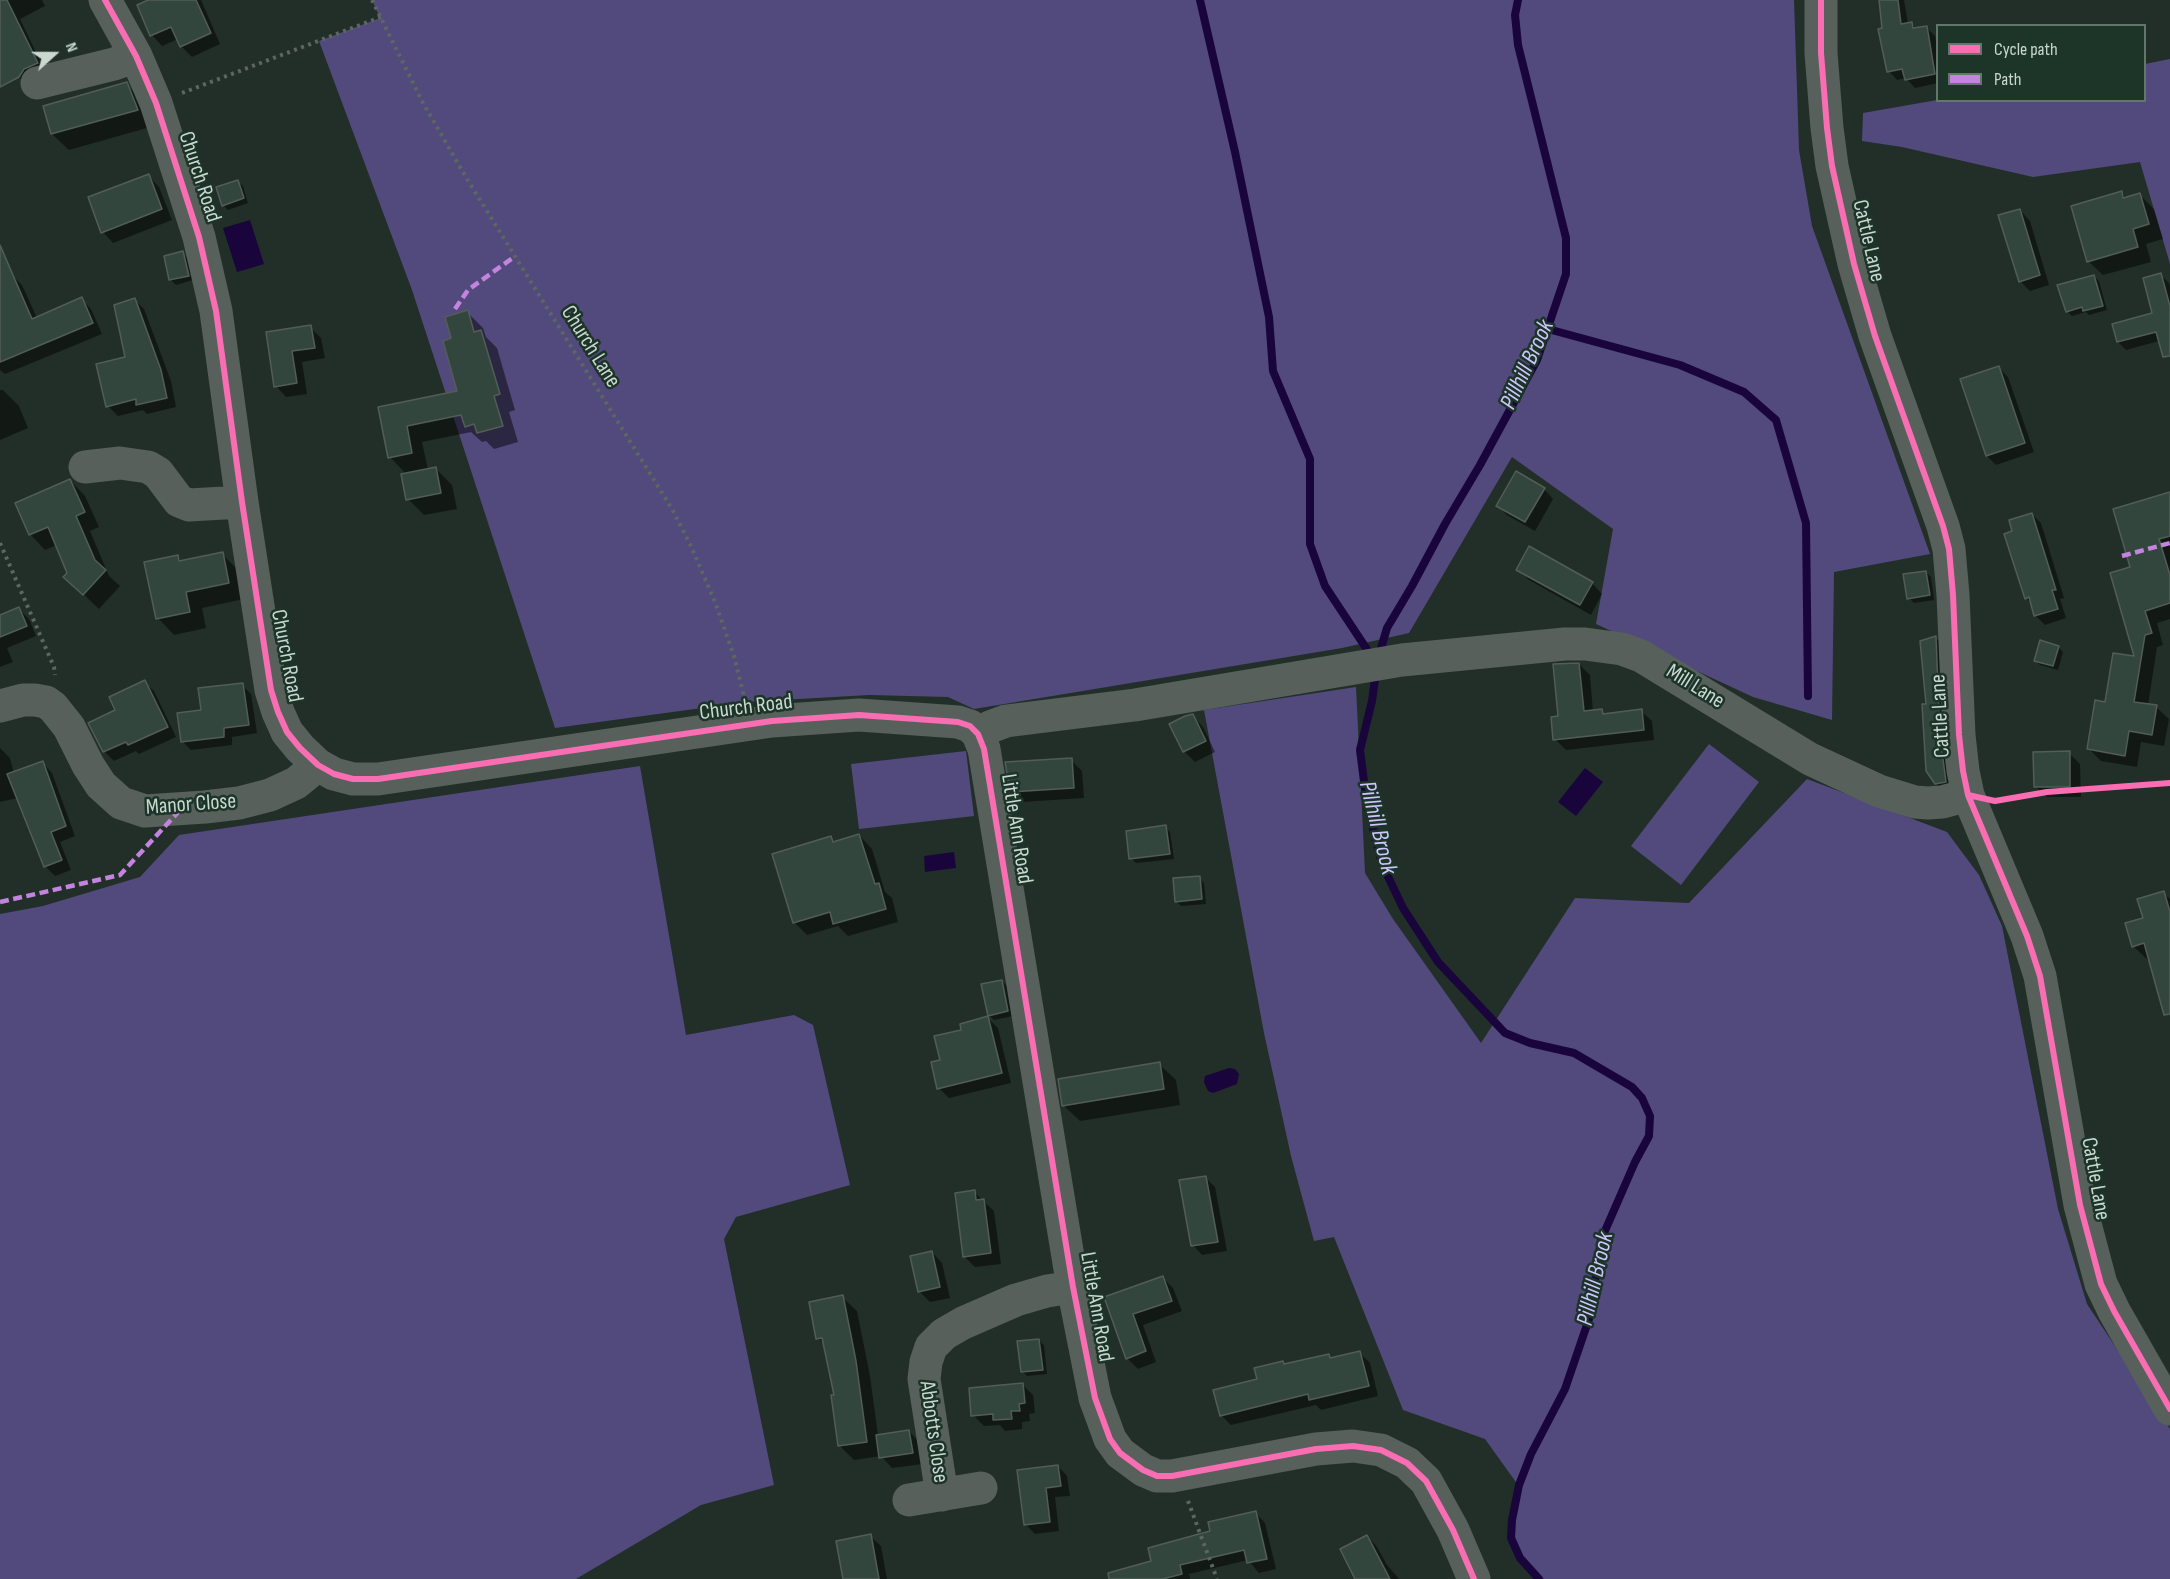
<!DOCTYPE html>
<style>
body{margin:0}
#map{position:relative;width:2170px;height:1579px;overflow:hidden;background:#222f28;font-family:"Sofia Sans Condensed",sans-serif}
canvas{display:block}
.legend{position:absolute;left:1936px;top:24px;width:210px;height:78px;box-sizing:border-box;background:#1c3528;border:2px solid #62766b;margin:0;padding:8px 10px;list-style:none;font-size:18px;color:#cad8d0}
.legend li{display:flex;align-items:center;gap:12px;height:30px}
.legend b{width:30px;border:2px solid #62766b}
.north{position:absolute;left:24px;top:24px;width:60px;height:60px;-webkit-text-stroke:4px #1c3528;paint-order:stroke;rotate:69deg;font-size:16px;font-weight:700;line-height:24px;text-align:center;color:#cad8d0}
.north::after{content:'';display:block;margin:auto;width:21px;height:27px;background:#cad8d0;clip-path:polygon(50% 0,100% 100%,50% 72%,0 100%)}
</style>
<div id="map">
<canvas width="2170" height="1579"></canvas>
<ul class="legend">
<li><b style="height:8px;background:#f96db3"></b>Cycle path</li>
<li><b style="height:8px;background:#c483df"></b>Path</li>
</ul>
<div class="north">N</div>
</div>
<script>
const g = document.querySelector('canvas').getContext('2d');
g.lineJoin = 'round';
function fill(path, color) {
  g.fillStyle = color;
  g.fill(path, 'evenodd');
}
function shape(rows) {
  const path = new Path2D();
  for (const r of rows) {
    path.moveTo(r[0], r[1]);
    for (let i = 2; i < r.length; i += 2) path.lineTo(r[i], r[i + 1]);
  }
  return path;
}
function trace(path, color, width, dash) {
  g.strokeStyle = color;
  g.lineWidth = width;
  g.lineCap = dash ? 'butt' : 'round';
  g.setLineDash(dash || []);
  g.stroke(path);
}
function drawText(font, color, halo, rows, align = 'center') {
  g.font = font + ' "Sofia Sans Condensed",sans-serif';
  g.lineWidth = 5;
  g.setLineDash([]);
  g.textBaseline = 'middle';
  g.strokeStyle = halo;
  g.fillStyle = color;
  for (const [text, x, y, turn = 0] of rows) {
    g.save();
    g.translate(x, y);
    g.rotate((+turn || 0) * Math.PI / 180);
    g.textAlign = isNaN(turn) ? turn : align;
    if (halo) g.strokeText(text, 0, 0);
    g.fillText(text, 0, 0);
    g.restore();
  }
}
fill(shape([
 [372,0,1794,0,1799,150,1812,226,1930,554,1834,572,1832,720,1753,697,1596,624,1613,529,1512,457,1409,633,1342,648,974,709,948,697,869,695,746,702,555,728,412,290,319,41,380,18],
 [2170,59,2170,264,2140,162,2033,177,1902,147,1862,141,1863,113,1937,100,2144,100,2145,64],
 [1356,687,1365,873,1393,919,1481,1043,1575,898,1689,903,1807,779,1947,832,1979,875,2002,926,2058,1209,2087,1304,2170,1429,2170,1579,1539,1579,1531,1572,1520,1558,1511,1538,1512,1520,1518,1485,1485,1439,1403,1410,1334,1237,1314,1241,1291,1156,1264,1033,1204,710],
 [1709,744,1759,782,1681,885,1631,846],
 [966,751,974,816,859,829,851,764],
 [640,766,686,1035,794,1015,813,1025,850,1185,736,1217,724,1239,774,1485,701,1505,576,1579,0,1579,0,914,43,906,140,877,179,835]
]), '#524a7c');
fill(shape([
 [250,220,264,264,237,272,223,228],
 [1585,768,1603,782,1576,816,1558,802],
 [954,852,956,868,925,872,924,856],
 [1229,1068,1235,1069,1239,1074,1237,1084,1213,1093,1208,1091,1204,1082,1205,1076]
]), '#19053b');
fill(shape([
 [0,0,42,0,45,6,20,19,46,73,28,87,19,77,7,55,0,51],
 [152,0,201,0,220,44,192,57,181,46,178,39,162,46,152,35],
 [1880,0,1904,0,1908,24,1912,24,1917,29,1926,27,1935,36,1938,51,1938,83,1915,88,1906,78,1897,80,1889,71],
 [126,84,143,101,154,126,69,150,52,134],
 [149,176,159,187,172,220,113,243,103,232],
 [238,182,243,186,248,203,228,210,223,205],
 [2121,193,2127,198,2140,195,2154,209,2163,239,2146,244,2151,262,2103,275,2088,261],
 [2020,210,2030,221,2049,285,2030,291,2020,281],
 [182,253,187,258,193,280,176,285,171,280,166,257],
 [12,275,22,285,37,318,81,299,91,309,102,334,5,374,0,370,0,280],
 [2161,275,2169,283,2170,287,2170,338,2126,350,2118,342,2153,314],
 [2094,276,2099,281,2107,310,2089,315,2086,312,2072,316,2067,311],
 [134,299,144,309,171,381,176,407,147,414,143,410,118,416,108,406,127,358],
 [467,312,483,328,486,337,497,348,515,410,509,412,518,442,494,449,486,441,482,442,471,432,422,442,428,470,436,469,452,485,457,509,424,515,408,499,407,475,390,457,379,408,459,392,453,339],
 [310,327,321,338,325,358,302,362,307,394,286,397,276,386,267,334],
 [1999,368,2008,377,2034,452,1996,465,1987,456],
 [0,390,3,390,19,406,28,428,0,440],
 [70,480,85,496,99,527,90,531,109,576,120,586,99,609,81,592,69,573,57,545,45,550,30,534],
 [1544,489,1553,499,1535,531,1507,515,1498,506],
 [2170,494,2170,619,2157,623,2163,645,2157,647,2148,705,2156,707,2169,719,2164,746,2141,742,2137,767,2101,761,2089,749,2106,704,2136,658,2132,568],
 [2032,514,2041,523,2064,598,2060,599,2066,618,2045,625,2036,616,2033,605,2026,598,2006,535,2014,532],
 [222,554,238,570,244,599,202,608,206,628,174,635,158,618,178,557,182,562],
 [1518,569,1592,583,1602,594,1591,615,1529,580],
 [1926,572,1931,577,1934,600,1914,603,1909,598],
 [19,609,29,619,36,636,7,648,13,662,0,667,0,617],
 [1936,638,1945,647,1955,791,1945,792,1936,783,1928,706],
 [2058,647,2063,652,2058,670,2040,665,2035,660],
 [1579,664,1590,675,1593,712,1601,711,1606,715,1641,711,1652,721,1654,740,1566,750,1555,739,1560,718],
 [144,682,154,691,176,737,139,754,136,751,114,761,104,751,117,711],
 [242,685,251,694,257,733,232,737,232,745,191,750,182,741,202,711],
 [1193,716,1203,727,1215,752,1195,762,1184,751],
 [0,748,10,758,14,774,43,763,52,773,75,836,60,842,71,870,55,876,45,866,18,798,0,802],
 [2069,753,2080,764,2081,797,2047,797,2036,787],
 [1071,760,1082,771,1084,798,1022,802,1011,791],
 [1165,827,1170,832,1174,859,1136,863,1131,858],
 [859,835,872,849,885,892,892,898,898,922,848,936,838,926,807,935,794,922,831,838,836,843],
 [1199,878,1204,883,1206,904,1181,906,1176,901],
 [2163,893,2170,899,2170,998,2150,962,2133,946,2144,919],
 [1002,981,1007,986,1013,1016,994,1020,989,1015],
 [988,1018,998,1028,1011,1083,949,1098,939,1088,941,1061,963,1031],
 [1159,1064,1176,1080,1180,1105,1080,1121,1063,1105],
 [1205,1177,1215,1187,1227,1251,1202,1255,1193,1245],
 [974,1192,994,1211,1001,1264,975,1267,964,1256],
 [932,1252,942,1263,950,1298,930,1302,919,1291],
 [1162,1277,1173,1288,1182,1311,1143,1325,1156,1362,1138,1369,1127,1358,1106,1298],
 [842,1297,857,1311,870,1376,878,1436,909,1431,919,1442,923,1464,892,1468,881,1456,854,1460,839,1445,836,1396,825,1345,818,1338],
 [1039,1340,1044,1345,1047,1374,1027,1376,1022,1371],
 [1360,1353,1370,1363,1378,1396,1321,1410,1316,1405,1231,1425,1221,1415,1259,1380,1282,1362,1286,1365,1328,1355,1332,1359],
 [1022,1384,1033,1395,1035,1413,1029,1414,1030,1421,1022,1422,1022,1429,1005,1431,1000,1425,984,1426,973,1415],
 [1058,1466,1067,1476,1070,1496,1055,1497,1059,1531,1035,1534,1025,1524],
 [1256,1513,1265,1523,1276,1569,1259,1573,1248,1560,1189,1574,1190,1579,1145,1579,1153,1562,1212,1532],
 [870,1536,881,1546,887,1579,845,1579],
 [1367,1536,1377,1547,1387,1565,1399,1579,1357,1579]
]), '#0007');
trace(shape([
 [1200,0,1235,152,1269,317,1273,371,1310,459,1310,544,1325,586,1372,657],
 [1548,329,1680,365,1744,392,1776,420,1806,523,1808,696],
 [1379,655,1387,628,1412,586,1445,524,1480,465,1537,360,1566,274,1566,238,1518,45,1515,15,1518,0],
 [1376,672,1372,701,1360,750,1367,805,1382,864,1403,908,1438,962,1505,1033,1530,1043,1574,1053,1632,1087,1642,1098,1650,1116,1649,1136,1635,1162,1601,1240,1590,1316,1565,1389,1531,1454,1519,1485,1512,1520,1511,1538,1520,1558,1539,1579]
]), '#19053b', 8);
const building = shape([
 [0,0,7,0,38,63,24,69,19,77,0,87,0,0],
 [148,0,196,0,211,33,180,47,171,27,150,36,137,5,148,0],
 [1879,0,1898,0,1901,24,1912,22,1913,28,1927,26,1935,74,1905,80,1902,69,1887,72,1878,29,1882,28,1879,0],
 [127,82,138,110,51,134,43,106,127,82],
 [149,174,162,209,101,233,88,197,149,174],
 [238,180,244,198,222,206,216,187,238,180],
 [2122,191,2123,198,2140,193,2149,224,2133,229,2138,247,2087,262,2071,206,2122,191],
 [2020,209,2040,275,2019,282,1998,215,2020,209],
 [0,245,32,319,82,297,93,323,0,362,0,245],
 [183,251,189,276,169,280,164,256,183,251],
 [2161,273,2170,306,2170,356,2163,357,2156,332,2117,342,2112,324,2152,313,2143,278,2161,273],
 [2094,275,2103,306,2083,311,2082,307,2066,312,2057,285,2094,275],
 [135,298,161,370,167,398,136,405,136,399,106,407,96,364,125,357,114,305,135,298],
 [468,310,474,332,481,330,500,394,494,396,503,426,477,433,474,424,465,427,461,415,407,426,412,453,388,458,378,407,457,391,443,341,451,338,445,317,468,310],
 [311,325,315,348,292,351,297,383,274,387,266,332,311,325],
 [1999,366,2025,443,1986,456,1960,379,1999,366],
 [436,467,441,493,406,500,401,474,436,467],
 [1516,471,1545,488,1525,522,1496,506,1516,471],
 [70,479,85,512,76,516,95,560,106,570,83,595,63,577,67,573,48,527,29,535,15,503,70,479],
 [2170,492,2170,536,2159,539,2170,575,2170,603,2145,611,2152,633,2145,635,2134,702,2157,705,2152,735,2129,731,2125,756,2087,749,2095,700,2105,702,2113,653,2134,656,2110,573,2130,567,2113,509,2170,492],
 [2032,513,2056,590,2052,590,2058,609,2034,616,2029,597,2025,599,2004,534,2012,531,2009,520,2032,513],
 [1529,546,1593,582,1580,605,1516,570,1529,546],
 [223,552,229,583,186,592,190,612,156,619,144,562,178,555,179,561,223,552],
 [1926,571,1930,595,1907,599,1903,574,1926,571],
 [19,607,27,626,0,637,0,615,19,607],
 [1936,636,1940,736,1946,782,1935,784,1926,771,1922,704,1926,704,1920,641,1936,636],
 [2040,640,2059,646,2053,666,2034,661,2040,640],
 [1579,663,1584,711,1602,709,1603,714,1642,709,1644,730,1553,740,1551,717,1558,716,1553,664,1579,663],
 [145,680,168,727,128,745,126,742,103,752,88,723,115,710,109,697,145,680],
 [243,683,249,725,224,728,224,737,181,742,177,713,201,710,198,688,243,683],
 [1193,714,1206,741,1183,752,1169,724,1185,716,1193,714],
 [2070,751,2070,787,2034,787,2033,752,2070,751],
 [1072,758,1074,788,1010,792,1005,762,1072,758],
 [43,761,66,826,51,832,62,860,44,867,7,774,43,761],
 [1166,825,1170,854,1129,859,1126,831,1166,825],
 [859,834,875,884,879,883,886,909,833,924,830,912,793,923,772,854,831,836,833,842,859,834],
 [1200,876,1202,899,1175,902,1173,878,1200,876],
 [2164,891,2170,912,2170,1014,2164,1015,2144,943,2132,947,2125,923,2143,918,2137,899,2164,891],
 [1002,980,1008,1011,988,1016,981,984,1002,980],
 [988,1016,1002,1073,937,1089,931,1062,940,1060,934,1036,961,1030,960,1024,988,1016],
 [1160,1062,1164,1089,1062,1106,1058,1079,1160,1062],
 [1206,1176,1218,1242,1191,1246,1179,1180,1206,1176],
 [975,1190,976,1200,984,1199,991,1253,963,1257,955,1193,975,1190],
 [932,1251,940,1287,918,1292,910,1256,932,1251],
 [1163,1276,1172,1301,1133,1314,1146,1351,1126,1359,1104,1297,1163,1276],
 [843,1295,856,1361,867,1442,838,1446,831,1395,834,1395,822,1338,816,1339,809,1302,843,1295],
 [1039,1339,1043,1370,1021,1372,1017,1341,1039,1339],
 [1360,1351,1369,1386,1309,1400,1308,1394,1220,1416,1213,1390,1257,1379,1254,1368,1283,1361,1284,1364,1329,1354,1330,1358,1360,1351],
 [1023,1383,1025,1403,1019,1404,1020,1411,1011,1411,1012,1419,993,1420,993,1414,971,1416,969,1388,1023,1383],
 [909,1430,913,1453,879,1458,876,1435,909,1430],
 [1058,1465,1061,1486,1046,1488,1050,1522,1024,1525,1017,1470,1058,1465],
 [1256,1511,1267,1559,1247,1563,1244,1550,1180,1565,1182,1574,1163,1579,1109,1579,1108,1573,1151,1561,1148,1548,1210,1531,1208,1522,1256,1511],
 [871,1534,879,1579,843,1579,836,1541,871,1534],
 [1367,1535,1390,1579,1355,1579,1340,1549,1367,1535]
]);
fill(building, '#33463d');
trace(building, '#525d57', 1.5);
trace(shape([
 [372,0,423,103,467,179,672,509,690,544,715,602,734,656,744,697],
 [182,93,381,17],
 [0,543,54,667,55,675],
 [1188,1501,1217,1579]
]), '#5d6661', 4, [3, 4.5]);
trace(shape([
 [105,0,136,56,156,103,199,237,216,311,242,502,271,690,278,712,287,732,300,748,318,765,334,774,353,779,378,779,772,721,859,715,958,722,970,726,978,734,984,749,1073,1287,1095,1398,1110,1439,1120,1453,1143,1470,1157,1476,1172,1476,1316,1449,1353,1446,1381,1450,1407,1463,1426,1481,1453,1530,1474,1579],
 [1821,0,1821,53,1827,128,1832,166,1854,264,1875,336,1943,526,1949,549,1953,595,1959,735,1963,771,1968,795,2027,936,2040,976,2080,1205,2101,1284,2114,1311,2170,1409],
 [37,83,114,64,136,56],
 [85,467,120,463,148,467,158,473,179,501,189,505,242,502],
 [0,706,23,700,35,700,46,702,53,707,69,727,88,765,101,785,121,803,145,811,205,807,239,803,270,795,296,783,318,765],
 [978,734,990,727,1006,721,1135,705,1402,660,1565,644,1585,644,1622,649,1641,656,1810,759,1879,791,1915,802,1928,803,1942,802,1968,795],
 [942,1495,924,1379,926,1362,931,1347,944,1334,963,1323,1016,1300,1047,1291,1073,1287],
 [909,1500,981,1488]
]), '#57605b', 33);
trace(shape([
 [455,309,468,290,514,257],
 [2122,556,2170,543],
 [0,902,120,875,181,809]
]), '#c483df', 4.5, [9, 4.5]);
trace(shape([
 [105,0,136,56,156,103,199,237,216,311,242,502,271,690,278,712,287,732,300,748,318,765,334,774,353,779,378,779,772,721,859,715,958,722,970,726,978,734,984,749,1073,1287,1095,1398,1110,1439,1120,1453,1143,1470,1157,1476,1172,1476,1316,1449,1353,1446,1381,1450,1407,1463,1426,1481,1453,1530,1474,1579],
 [1821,0,1821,53,1827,128,1832,166,1854,264,1875,336,1943,526,1949,549,1953,595,1959,735,1963,771,1968,795,2027,936,2040,976,2080,1205,2101,1284,2114,1311,2170,1409],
 [1968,795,1995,801,2047,792,2170,783]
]), '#f96db3', 6);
drawText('22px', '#cad8d0', '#1c3528', [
 ["Church Road",199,177,72],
 ["Cattle Lane",1868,241,77],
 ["Church Lane",590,347,58],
 ["Church Road",286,656,79],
 ["Mill Lane",1695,687,32],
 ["Church Road",746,708,-7],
 ["Cattle Lane",1941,716,-93],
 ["Manor Close",191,805,-4],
 ["Little Ann Road",1016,829,81],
 ["Cattle Lane",2095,1179,80],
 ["Little Ann Road",1096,1307,80],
 ["Abbotts Close",933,1432,82]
]);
drawText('italic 24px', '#cec5ff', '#1c3528', [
 ["Pillhill Brook",1528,365,-65],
 ["Pillhill Brook",1377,828,76],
 ["Pillhill Brook",1596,1279,-77]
]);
</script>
